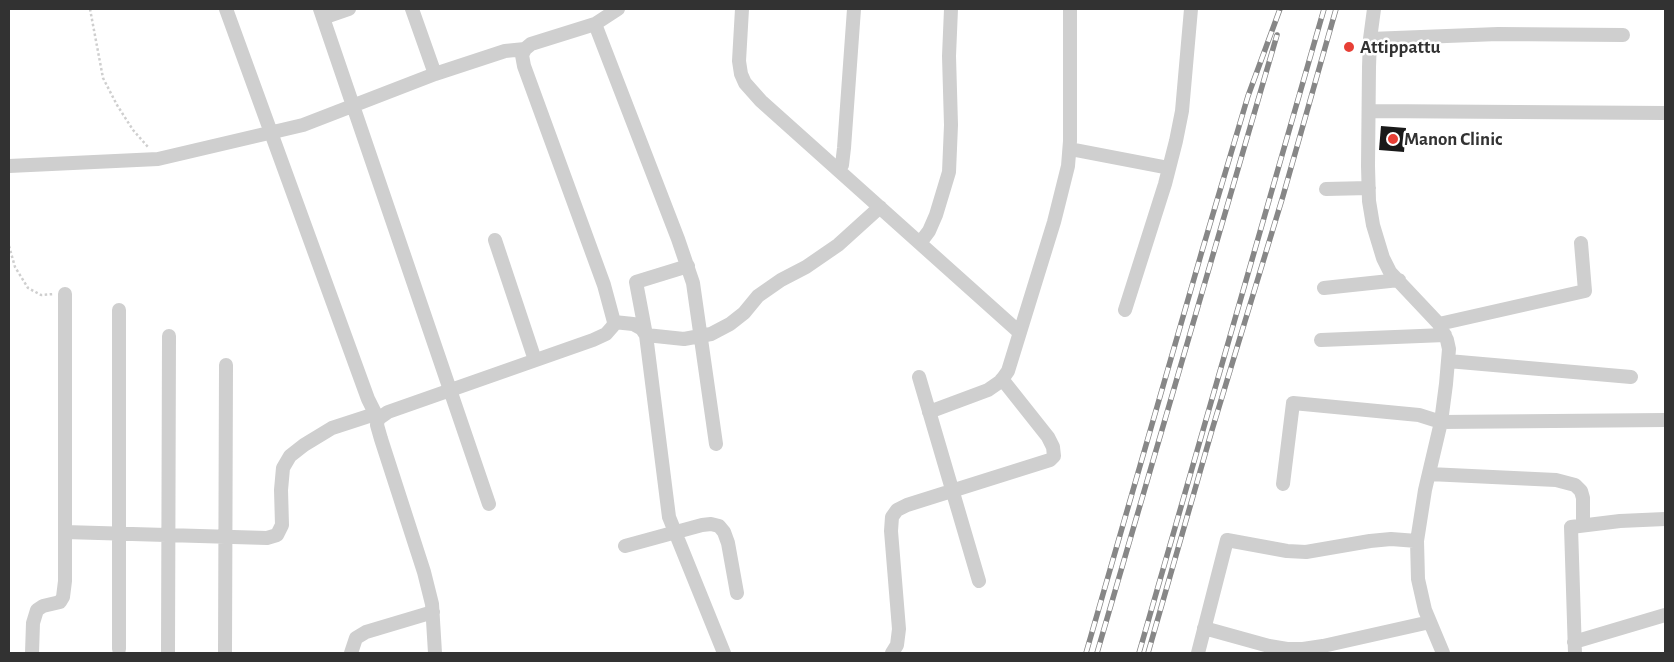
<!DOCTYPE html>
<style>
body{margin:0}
#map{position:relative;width:1674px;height:662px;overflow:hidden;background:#fff;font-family:"Alegreya Sans",sans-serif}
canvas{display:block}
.frame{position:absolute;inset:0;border:10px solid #323232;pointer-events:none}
</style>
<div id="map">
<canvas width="1674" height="662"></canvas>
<div class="frame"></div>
</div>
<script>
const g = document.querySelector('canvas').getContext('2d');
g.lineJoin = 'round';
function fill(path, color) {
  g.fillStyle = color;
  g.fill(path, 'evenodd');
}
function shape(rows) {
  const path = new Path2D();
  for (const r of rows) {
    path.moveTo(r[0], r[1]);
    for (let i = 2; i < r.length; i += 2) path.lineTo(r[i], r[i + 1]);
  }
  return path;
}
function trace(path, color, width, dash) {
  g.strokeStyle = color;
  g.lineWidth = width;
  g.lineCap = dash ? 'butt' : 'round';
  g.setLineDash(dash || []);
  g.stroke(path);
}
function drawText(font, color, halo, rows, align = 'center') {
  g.font = font + ' "Alegreya Sans",sans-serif';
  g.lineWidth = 5;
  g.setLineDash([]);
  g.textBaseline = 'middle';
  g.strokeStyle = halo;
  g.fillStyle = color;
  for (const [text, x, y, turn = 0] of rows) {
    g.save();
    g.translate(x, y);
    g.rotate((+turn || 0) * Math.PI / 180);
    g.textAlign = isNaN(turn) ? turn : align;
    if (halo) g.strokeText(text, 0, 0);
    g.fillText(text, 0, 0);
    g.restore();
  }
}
fill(shape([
 [1381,126,1406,128,1404,152,1379,150]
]), '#191919');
trace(shape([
 [90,9,103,78,117,105,133,130,148,147],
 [9,246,15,267,28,288,41,295,54,294]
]), '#cfcfcf', 2.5, [2.5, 2.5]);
trace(shape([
 [226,9,368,399,378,419],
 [320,9,489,504],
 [412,9,435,74],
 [742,9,739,61,741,74,745,83,761,101,1019,332],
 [1374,9,1370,39,1369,67,1368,166,1369,201,1373,225,1383,258,1390,272,1439,324,1447,340,1449,349,1446,384,1441,422,1425,490,1417,541,1418,579,1425,610,1443,653],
 [323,18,349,9],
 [595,24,678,239,693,283,716,444],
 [1370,39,1498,34,1623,35],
 [1369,111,1665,113],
 [1070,149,1169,168],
 [9,166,158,159,303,125,435,74,505,51,525,49],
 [838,170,842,165,844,148,854,9],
 [1326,189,1369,188],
 [495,240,535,360],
 [920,243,929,231,936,215,949,172,951,125,949,56,951,9],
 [688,266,636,282,646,335,669,517,724,653],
 [1324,288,1399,280],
 [1125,310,1165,184,1176,141,1182,111,1191,9],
 [614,322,633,324,642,329,646,335],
 [1439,324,1585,291,1581,243],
 [646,335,684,339,711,334,730,324,744,313,758,296,781,280,806,267,838,245,880,207],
 [1321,340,1445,335],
 [1448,361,1631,377],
 [919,377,979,581],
 [929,412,988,390,1001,381,1008,371,1054,222,1068,166,1070,141,1070,9],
 [1429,474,1556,480,1575,485,1581,491,1583,498,1583,525],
 [1283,484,1293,403,1419,415,1441,422,1665,420],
 [65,532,267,538,277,535,282,525,281,490,283,468,290,456,304,445,332,428,375,414],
 [625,546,702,525,711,524,719,526,724,532,728,543,737,593],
 [1204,628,1269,646,1287,649,1303,649,1323,646,1430,622],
 [1574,642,1665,615],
 [119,649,119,310],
 [32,653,33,623,37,610,43,606,60,602,63,597,65,581,65,294],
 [168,653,169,336],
 [225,653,226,365],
 [351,653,356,638,366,632,433,612],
 [435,653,432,604,424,572,381,439,377,425,378,419,388,412,593,340,606,334,613,326,614,322,604,285,524,66,522,55,525,49,531,44,595,24,618,9],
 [892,653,897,645,899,629,891,531,892,517,897,510,907,505,1050,460,1054,456,1053,447,1048,437,1002,379],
 [1198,653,1227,540,1287,551,1306,552,1370,541,1391,539,1417,541],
 [1575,653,1571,527,1620,521,1665,519]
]), '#cfcfcf', 14);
const rail = shape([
 [1086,653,1202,251,1248,96,1280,9],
 [1097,653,1277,35],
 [1139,653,1324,9],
 [1148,653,1212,430,1283,196,1336,9]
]);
trace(rail, '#878787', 5.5);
trace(rail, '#fff', 4, [11]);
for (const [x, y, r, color] of [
 [1349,47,6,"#e73f36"],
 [1393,139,6,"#e73f36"]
]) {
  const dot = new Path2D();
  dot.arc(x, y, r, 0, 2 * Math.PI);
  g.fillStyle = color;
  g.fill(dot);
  trace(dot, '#fff', 2);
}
drawText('bold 19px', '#323232', '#fff', [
 ["Attippattu",1360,47],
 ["Manon Clinic",1404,139]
], 'left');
</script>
